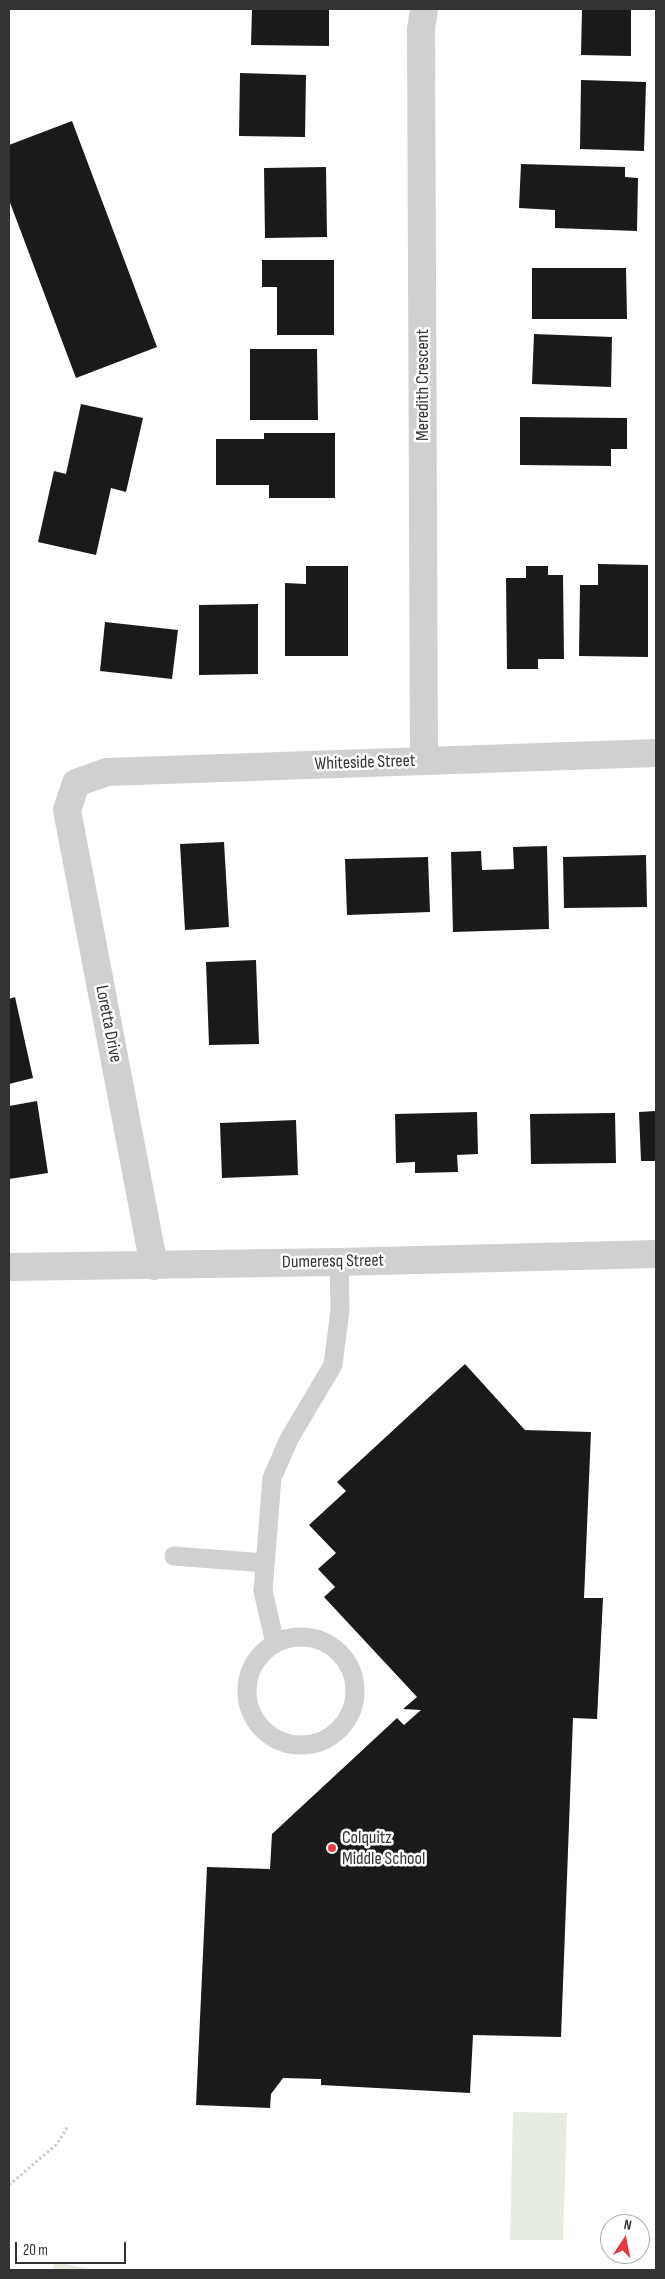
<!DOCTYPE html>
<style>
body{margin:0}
#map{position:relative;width:665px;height:2279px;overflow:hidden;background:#fff;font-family:"Sofia Sans Condensed",sans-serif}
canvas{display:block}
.frame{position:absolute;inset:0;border:10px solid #333;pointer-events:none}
.north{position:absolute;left:600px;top:2214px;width:50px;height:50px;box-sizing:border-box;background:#fff;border:1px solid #adadad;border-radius:50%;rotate:11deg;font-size:14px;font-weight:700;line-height:20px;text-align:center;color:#333}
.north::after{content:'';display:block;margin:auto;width:18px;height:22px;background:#e63946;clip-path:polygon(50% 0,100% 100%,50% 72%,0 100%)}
.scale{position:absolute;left:15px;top:2242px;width:111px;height:22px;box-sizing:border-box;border:2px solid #333;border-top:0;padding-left:6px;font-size:15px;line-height:18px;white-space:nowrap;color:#333;-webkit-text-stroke:4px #fff;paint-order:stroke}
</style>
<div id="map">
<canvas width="665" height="2279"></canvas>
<div class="frame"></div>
<div class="north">N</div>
<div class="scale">20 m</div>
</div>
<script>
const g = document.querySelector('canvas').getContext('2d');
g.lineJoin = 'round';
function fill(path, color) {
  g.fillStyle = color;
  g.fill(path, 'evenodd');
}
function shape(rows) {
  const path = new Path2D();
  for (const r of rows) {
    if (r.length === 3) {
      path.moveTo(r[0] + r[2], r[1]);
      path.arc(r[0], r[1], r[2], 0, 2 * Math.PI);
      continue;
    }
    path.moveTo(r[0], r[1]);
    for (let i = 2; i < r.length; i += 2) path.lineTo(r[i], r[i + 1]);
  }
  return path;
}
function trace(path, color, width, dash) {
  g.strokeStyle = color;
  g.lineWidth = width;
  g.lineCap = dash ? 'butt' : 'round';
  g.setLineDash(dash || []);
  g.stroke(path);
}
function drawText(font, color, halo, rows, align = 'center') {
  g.font = font + ' "Sofia Sans Condensed",sans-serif';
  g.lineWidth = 5;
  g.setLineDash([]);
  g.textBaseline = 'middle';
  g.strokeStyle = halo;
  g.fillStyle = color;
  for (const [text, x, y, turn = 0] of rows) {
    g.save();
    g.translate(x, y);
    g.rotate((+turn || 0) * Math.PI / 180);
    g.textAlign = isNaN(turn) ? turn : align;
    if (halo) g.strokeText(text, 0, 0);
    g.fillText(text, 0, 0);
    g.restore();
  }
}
fill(shape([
 [513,2112,567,2113,563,2240,510,2240],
 [54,2262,96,2270,53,2270]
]), '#e6ecdf');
fill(shape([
 [252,9,329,9,329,46,251,45],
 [582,9,631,9,631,56,581,55],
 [240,73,306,75,305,137,239,136],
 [581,80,646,82,644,151,580,149],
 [72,121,157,347,76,378,9,200,9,145],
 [521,164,625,167,625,177,638,178,637,231,555,228,555,210,519,208],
 [326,167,327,237,265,238,264,168],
 [262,260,334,260,334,335,277,335,277,287,262,287],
 [532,268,626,268,627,319,532,319],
 [534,334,612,337,611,387,532,384],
 [250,349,317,349,318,420,250,420],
 [81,404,143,418,126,492,111,488,96,555,38,542,54,471,66,474],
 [520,417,627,418,627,449,611,449,611,466,520,465],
 [264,433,335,433,335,498,269,498,269,485,216,485,216,439,264,439],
 [598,564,648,565,648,657,579,656,580,585,598,585],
 [306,566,348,566,348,656,285,656,285,583,306,584],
 [526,566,548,566,548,575,563,575,564,659,538,659,538,669,507,669,506,578,526,578],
 [258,604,258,674,199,675,199,605],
 [105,622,178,630,172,679,100,671],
 [224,842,229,927,185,930,180,844],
 [547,846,549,929,453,932,451,852,481,851,482,870,514,869,513,847],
 [646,855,647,907,564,908,563,857],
 [428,857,430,912,347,915,345,859],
 [256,960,259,1044,209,1045,206,962],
 [15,997,33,1078,9,1084,9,999],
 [37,1101,48,1173,9,1179,9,1106],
 [656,1111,656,1161,641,1161,639,1112],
 [477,1112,478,1154,457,1155,458,1172,415,1173,415,1162,396,1163,395,1114],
 [615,1113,616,1163,531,1164,530,1114],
 [296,1120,298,1175,222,1178,220,1123],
 [465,1364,525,1430,591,1432,584,1598,603,1598,597,1719,573,1718,561,2037,473,2035,470,2093,321,2085,321,2079,283,2078,271,2094,270,2108,196,2105,207,1867,270,1869,272,1834,397,1718,404,1725,421,1710,403,1709,417,1697,324,1597,335,1587,318,1569,336,1553,309,1525,346,1491,337,1482]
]), '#1a1a1a');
trace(shape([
 [9,2185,57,2144,68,2126]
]), '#cdcdcd', 3, [2.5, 2.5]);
trace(shape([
 [174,1556,265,1563],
 [301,1691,54],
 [275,1643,263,1591,272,1478,289,1439,333,1365,340,1310,339,1262]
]), '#d0d0d0', 19);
trace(shape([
 [424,9,421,29,424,761],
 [154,1266,67,810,76,783,107,772,656,753],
 [9,1267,339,1262,656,1254]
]), '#d0d0d0', 28);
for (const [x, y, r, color] of [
 [332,1848,5,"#e63946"]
]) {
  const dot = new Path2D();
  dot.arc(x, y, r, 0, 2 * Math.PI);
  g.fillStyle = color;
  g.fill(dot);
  trace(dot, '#fff', 2);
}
drawText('18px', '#333', '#fff', [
 ["Meredith Crescent",423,385,-90],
 ["Whiteside Street",365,763,-2],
 ["Loretta Drive",108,1024,79],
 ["Dumeresq Street",333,1262,-1]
]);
drawText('18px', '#333', '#fff', [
 ["Colquitz",342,1838],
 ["Middle School",342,1859]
], 'left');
</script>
